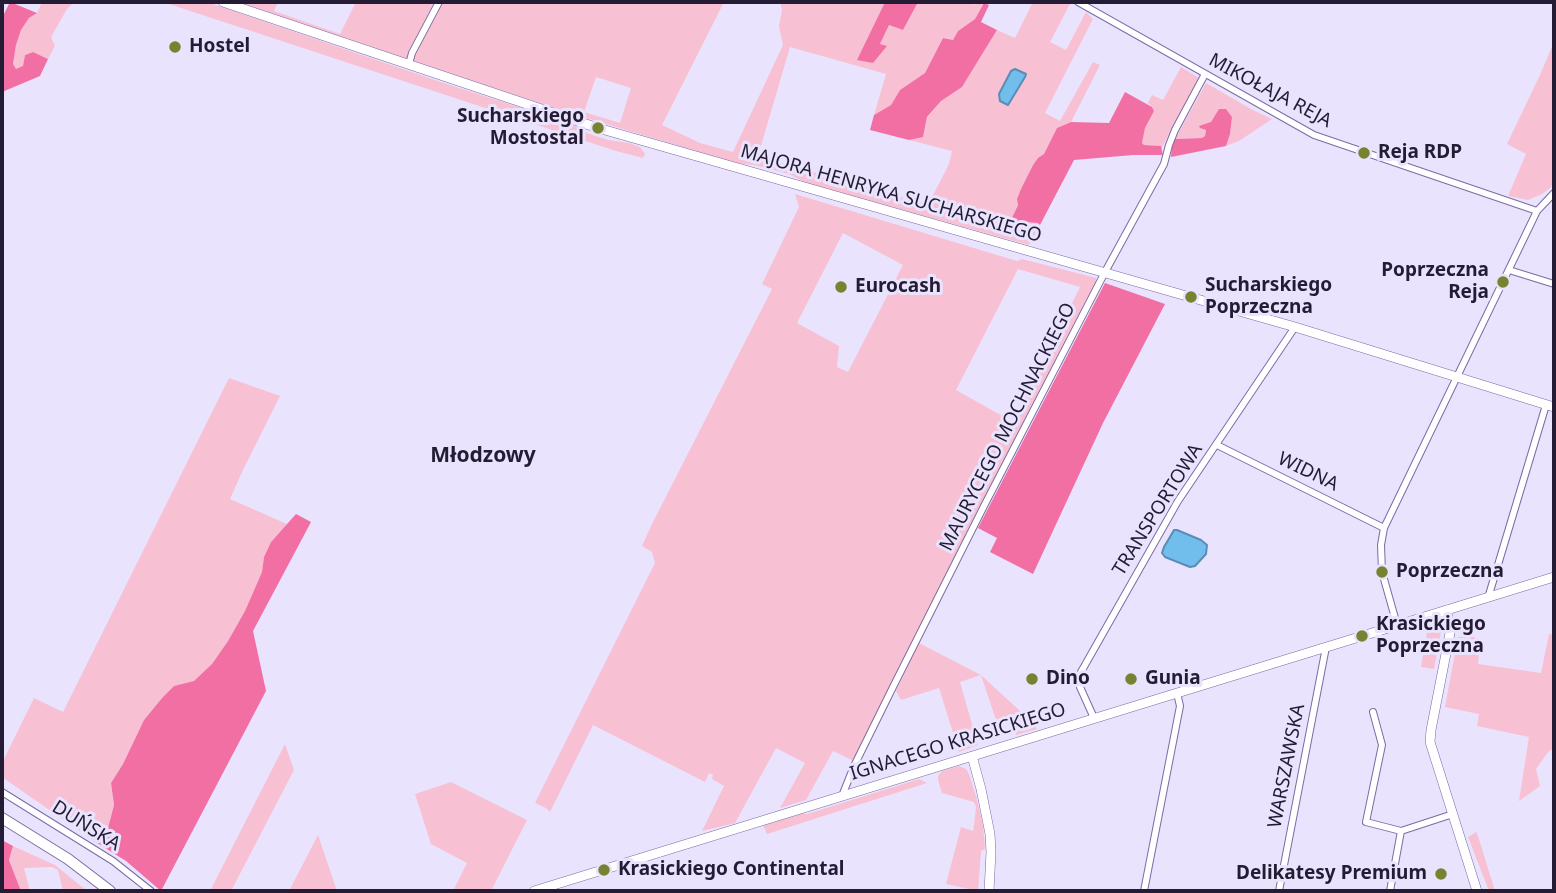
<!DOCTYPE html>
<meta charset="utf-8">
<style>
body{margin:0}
#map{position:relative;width:1556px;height:893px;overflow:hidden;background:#e9e3fd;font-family:"Noto Sans",sans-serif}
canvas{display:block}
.frame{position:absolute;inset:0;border:4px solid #231c34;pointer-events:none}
</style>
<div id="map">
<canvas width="1556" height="893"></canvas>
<div class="frame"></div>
</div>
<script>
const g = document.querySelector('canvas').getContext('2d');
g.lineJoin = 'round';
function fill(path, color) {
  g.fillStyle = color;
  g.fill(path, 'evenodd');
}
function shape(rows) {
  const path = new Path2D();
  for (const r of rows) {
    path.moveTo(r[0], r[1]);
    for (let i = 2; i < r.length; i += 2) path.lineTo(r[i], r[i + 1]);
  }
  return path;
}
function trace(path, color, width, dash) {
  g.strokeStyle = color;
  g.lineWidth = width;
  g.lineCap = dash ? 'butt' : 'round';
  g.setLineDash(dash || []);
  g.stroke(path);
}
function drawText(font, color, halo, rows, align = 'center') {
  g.font = font + ' "Noto Sans",sans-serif';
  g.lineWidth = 6;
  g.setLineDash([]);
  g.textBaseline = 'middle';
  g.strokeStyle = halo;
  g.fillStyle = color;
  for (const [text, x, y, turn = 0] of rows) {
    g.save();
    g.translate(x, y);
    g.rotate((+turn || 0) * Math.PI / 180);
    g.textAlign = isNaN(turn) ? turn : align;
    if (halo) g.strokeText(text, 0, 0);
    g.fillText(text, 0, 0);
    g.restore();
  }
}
fill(shape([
 [42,2,74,2,67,9,51,37,55,46,48,59,33,52,25,55,23,66,16,70,13,64,16,45,21,30,29,18,37,13],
 [163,2,207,2,441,82,571,124,587,133,608,140,629,143,640,147,645,154,643,158,616,151],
 [241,2,278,2,274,11,340,34,356,2,724,2,662,125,700,143,733,152,783,45,779,26,782,10,780,2,885,2,858,59,886,46,880,44,889,25,903,30,918,2,968,2,975,5,977,2,982,2,984,3,975,19,958,31,953,40,943,38,925,73,900,90,891,105,874,115,886,74,790,47,758,156,928,205,949,164,952,151,909,140,923,136,927,118,941,101,962,87,997,30,1015,38,1033,2,1066,2,1070,4,1050,42,1066,50,1086,12,1093,19,1045,113,1060,121,1093,62,1100,65,1071,122,1057,128,1044,154,1038,158,1033,165,1017,199,1018,204,1013,215,1018,230,1024,222,1038,223,1040,225,1029,245,806,183,789,174,754,165,736,163,583,117,281,19,240,4],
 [596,77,631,88,620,123,584,112],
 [1554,42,1554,185,1542,194,1528,200,1508,196,1526,154,1507,144,1540,75],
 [1181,67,1199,78,1198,80,1161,149,1161,146,1144,145,1142,143,1145,128,1154,111,1152,107,1148,103,1152,95,1163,100],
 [1206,83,1251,109,1272,119,1239,141,1226,146,1230,134,1232,117,1220,109,1211,123,1206,124,1205,136,1202,138,1175,139],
 [795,194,1017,261,1022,259,1096,278,1096,283,975,515,854,761,833,751,806,800,780,808,805,763,776,748,735,823,702,831,724,786,712,779,713,775,709,773,705,782,593,725,550,812,546,808,535,803,655,563,652,552,642,546,652,524,772,289,762,284,799,207],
 [843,233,903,265,848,372,837,367,839,346,797,323],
 [1018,269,1080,287,1013,422,956,390],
 [229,378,280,396,242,472,230,499,287,524,271,542,264,557,262,572,245,611,228,641,212,664,194,682,174,686,144,720,123,764,111,783,114,805,108,828,94,841,2,777,2,763,34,698,63,712],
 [1434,623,1441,632,1434,669,1421,667,1427,632,1422,627],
 [1549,634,1554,635,1554,748,1548,752,1536,769,1540,786,1519,801,1529,737,1477,726,1479,714,1445,707,1458,637,1475,637,1473,650,1479,651,1478,664,1541,673],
 [919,643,981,675,1032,722,1037,729,1016,735,1012,718,997,723,981,675,960,682,978,745,959,752,939,688,901,700,896,691],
 [285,744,294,770,231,891,210,891],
 [959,766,966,769,969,774,976,796,983,825,985,849,981,851,978,891,946,884,961,827,973,831,974,825,976,807,974,802,942,793,938,780,938,776,942,771],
 [919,779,927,783,767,834,763,825,799,813,807,814],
 [451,782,527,820,491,891,453,891,467,863,431,844,415,794],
 [1476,832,1478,836,1495,891,1489,891,1468,837],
 [318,835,337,891,289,891],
 [13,846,55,865,87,891,63,891,58,870,52,867,24,868,30,891,21,891,9,860]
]), '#f8c1d3');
fill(shape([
 [10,2,37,13,29,18,21,30,16,45,13,64,16,69,23,66,25,55,33,52,48,59,40,76,2,92,2,18],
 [885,2,912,2,917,4,903,30,889,25,880,44,887,46,873,63,857,60],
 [984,3,989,5,981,22,997,30,962,87,941,101,927,117,923,137,909,140,870,130,874,115,891,105,900,90,925,73,943,38,953,40,958,31,975,19],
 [1125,92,1152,107,1154,111,1145,128,1142,143,1144,145,1161,146,1163,155,1133,155,1074,160,1040,225,1038,223,1024,222,1018,230,1015,231,1008,226,1018,205,1017,199,1021,189,1033,165,1038,158,1044,154,1057,128,1071,122,1109,123],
 [1219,109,1226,109,1232,117,1230,134,1226,146,1171,157,1172,145,1175,139,1202,138,1205,136,1206,130,1200,128,1199,126,1211,122],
 [1105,283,1165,304,1103,423,1033,574,990,552,997,538,978,528],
 [296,514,311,522,253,631,266,691,161,891,126,861,94,841,108,828,114,805,111,783,123,764,144,720,163,697,174,686,194,681,212,664,228,641,245,611,262,572,264,557,271,542],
 [2,840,13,846,9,860,21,891,2,891]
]), '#f26fa4');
const water = shape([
 [1015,69,1026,74,1025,77,1008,105,1000,101,999,94,1011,71,1015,69],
 [1174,530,1177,530,1201,540,1207,545,1206,554,1195,566,1190,567,1165,557,1162,553,1164,547,1174,530]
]);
fill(water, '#71beed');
trace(water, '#5a8db6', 2);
const street = shape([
 [1078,2,1314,135,1537,211],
 [409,64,412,53,439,2],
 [1509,270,1554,284],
 [1217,445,1384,528],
 [1488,598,1546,405],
 [1397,625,1382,572,1381,545,1384,528,1537,211,1554,193],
 [1373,712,1382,745,1366,822,1401,831,1453,814],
 [1094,718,1080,687,1081,672,1178,501,1295,327],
 [2,792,113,861,151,891],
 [842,796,854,766,893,687,984,506,1105,272,1164,164,1169,145,1175,130,1205,74],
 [1144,891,1180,706,1177,693],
 [1279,891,1326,647],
 [1390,891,1401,831]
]);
const secondary = shape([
 [223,2,598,128,1295,327,1554,407],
 [1446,610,1451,628,1431,730,1430,742,1477,891],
 [972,756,981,789,990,834,991,852,989,891],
 [534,891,1554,577]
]);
const primary = shape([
 [2,818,68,859,110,891]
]);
trace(street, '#7c6ba6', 8);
trace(secondary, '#7c6ba6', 10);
trace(primary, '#7c6ba6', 12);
trace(street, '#fff', 6);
trace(secondary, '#fff', 9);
trace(primary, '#fff', 10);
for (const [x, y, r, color] of [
 [175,47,7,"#778330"],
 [598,128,7,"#778330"],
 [1364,153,7,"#778330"],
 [1503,282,7,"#778330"],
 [841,287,7,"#778330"],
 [1191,297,7,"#778330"],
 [1382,572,7,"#778330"],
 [1362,636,7,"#778330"],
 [1032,679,7,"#778330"],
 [1131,679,7,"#778330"],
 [604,870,7,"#778330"],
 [1441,874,7,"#778330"]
]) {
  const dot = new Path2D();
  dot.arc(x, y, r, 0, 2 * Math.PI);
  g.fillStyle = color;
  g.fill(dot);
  trace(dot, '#e9e3fd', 2.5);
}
drawText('bold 19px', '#231c34', '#e9e3fd', [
 ["Hostel",189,47],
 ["Sucharskiego",584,117,"right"],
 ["Mostostal",584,139,"right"],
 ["Reja RDP",1378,153],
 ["Poprzeczna",1489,271,"right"],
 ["Reja",1489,293,"right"],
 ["Sucharskiego",1205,286],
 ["Poprzeczna",1205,308],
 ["Eurocash",855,287],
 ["Poprzeczna",1396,572],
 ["Krasickiego",1376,625],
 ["Poprzeczna",1376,647],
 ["Dino",1046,679],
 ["Gunia",1145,679],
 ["Krasickiego Continental",618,870],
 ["Delikatesy Premium",1427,874,"right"]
], 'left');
drawText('19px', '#231c34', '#e9e3fd', [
 ["MIKOŁAJA REJA",1270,91,28],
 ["MAJORA HENRYKA SUCHARSKIEGO",891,194,16],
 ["MAURYCEGO MOCHNACKIEGO",1008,427,-63],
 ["WIDNA",1308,472,26],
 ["TRANSPORTOWA",1158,510,-58],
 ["IGNACEGO KRASICKIEGO",958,742,-17],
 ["WARSZAWSKA",1287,766,-79],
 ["DUŃSKA",86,826,32]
]);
drawText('bold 21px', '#231c34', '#e9e3fd', [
 ["Młodzowy",483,456]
]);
</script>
